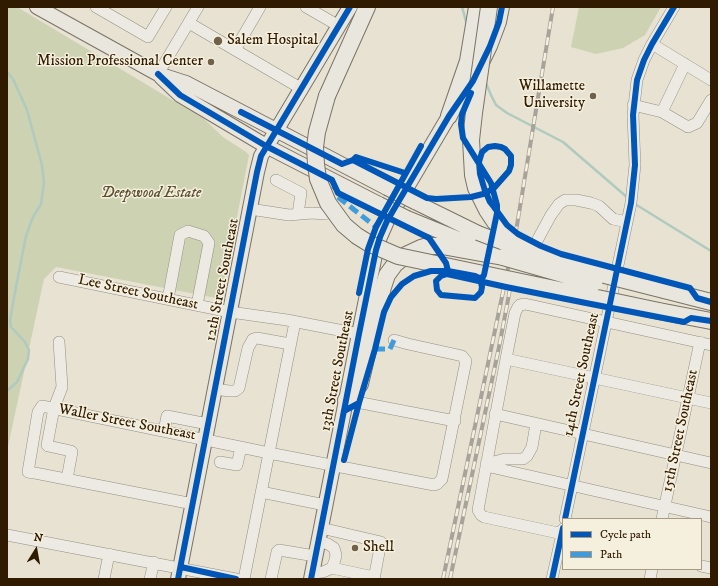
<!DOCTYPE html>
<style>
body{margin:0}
#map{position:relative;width:718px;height:586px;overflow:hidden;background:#e7e2d2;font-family:"IM FELL DW Pica",serif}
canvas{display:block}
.frame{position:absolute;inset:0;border:8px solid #311b00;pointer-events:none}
.legend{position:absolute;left:562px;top:518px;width:140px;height:52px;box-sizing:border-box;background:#f5efdd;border:1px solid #a79a85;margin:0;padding:5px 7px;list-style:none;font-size:12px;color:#311b00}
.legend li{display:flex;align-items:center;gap:8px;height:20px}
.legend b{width:20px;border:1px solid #a79a85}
.north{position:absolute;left:16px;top:530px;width:40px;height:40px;-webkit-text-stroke:3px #f5efdd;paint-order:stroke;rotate:11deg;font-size:11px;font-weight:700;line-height:16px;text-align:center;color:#311b00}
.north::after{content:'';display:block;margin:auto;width:14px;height:18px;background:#311b00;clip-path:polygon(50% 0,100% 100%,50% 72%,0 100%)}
</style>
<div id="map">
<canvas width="718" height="586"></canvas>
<div class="frame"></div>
<ul class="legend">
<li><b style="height:5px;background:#0057b8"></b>Cycle path</li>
<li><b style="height:5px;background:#3e9bdc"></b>Path</li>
</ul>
<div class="north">N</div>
</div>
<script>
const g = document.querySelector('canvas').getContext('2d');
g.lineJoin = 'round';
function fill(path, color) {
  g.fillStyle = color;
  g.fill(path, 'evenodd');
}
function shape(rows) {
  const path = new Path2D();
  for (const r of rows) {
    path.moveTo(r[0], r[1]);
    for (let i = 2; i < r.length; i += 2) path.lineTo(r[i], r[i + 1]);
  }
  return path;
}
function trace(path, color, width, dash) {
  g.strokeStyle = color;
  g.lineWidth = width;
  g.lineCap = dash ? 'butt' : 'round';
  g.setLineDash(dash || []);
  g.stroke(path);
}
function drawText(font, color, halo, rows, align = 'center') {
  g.font = font + ' "IM FELL DW Pica",serif';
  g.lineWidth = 3;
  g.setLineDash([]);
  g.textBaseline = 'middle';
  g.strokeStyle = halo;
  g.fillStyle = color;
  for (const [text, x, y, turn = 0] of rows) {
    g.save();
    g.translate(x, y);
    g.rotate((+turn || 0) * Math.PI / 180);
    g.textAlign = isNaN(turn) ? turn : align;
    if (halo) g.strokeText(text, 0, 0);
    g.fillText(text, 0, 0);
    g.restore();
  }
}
fill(shape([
 [7,7,17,7,204,119,223,137,246,152,249,155,221,299,56,267,44,279,7,451],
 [579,7,661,7,645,35,623,48,596,54,571,47]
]), '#cdd2b2');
trace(shape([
 [462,7,467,25],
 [7,72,13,79,27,110,42,165,44,183,41,204,33,217,26,236,15,292,10,321,11,327,25,342,29,350,28,359,17,382,7,391],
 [485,81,491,95,496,105,507,113,563,142,628,198],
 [635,204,711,251]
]), '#b1cabf', 2.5);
const minor = shape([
 [96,7,148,37,166,7],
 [306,7,339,26],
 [189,23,302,89],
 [652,44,711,80],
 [235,50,260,7],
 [158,74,198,7],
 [633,105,662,112,685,64],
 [662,112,688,127,697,123,711,100],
 [276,180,301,193,298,214],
 [250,209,289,215,312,213,325,214],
 [538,239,551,215,559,204,565,200,576,200,591,203,599,206,613,219,627,222],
 [59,277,230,312,287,320,359,334],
 [168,299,180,235,188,231,204,236,209,243,197,305],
 [59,342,62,387,54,408,47,445,48,446,71,451,72,452,67,479],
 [506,359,711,403],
 [215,389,229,391,235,391,239,388,248,348,253,339,257,338,290,344],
 [346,400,455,421],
 [495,414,711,463],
 [164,431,167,416,208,424],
 [220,462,237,465,241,447],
 [486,464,505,459,523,459,527,456,532,447,536,424],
 [486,466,711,517],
 [28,472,38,412,42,406,269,453,434,485,437,484,442,479,443,474,466,361,462,356,458,355,408,344,394,340],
 [31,473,35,473,193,504],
 [261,492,325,505],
 [565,519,631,203,635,165,633,115,637,80,644,60,652,44,674,7],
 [662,519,700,342],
 [321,528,381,542,374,579],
 [563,534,484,517,481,515,478,510,506,359,515,313,518,307,520,305,525,304,711,345],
 [7,535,236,579],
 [701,566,711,568],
 [332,568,374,577],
 [312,573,323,572,332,568,335,560,336,555,334,548,328,544,318,541],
 [104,579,109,554],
 [150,579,154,562],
 [244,579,295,322],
 [271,579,277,552,279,550,315,556],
 [552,579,563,529],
 [650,579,652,569]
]);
const major = shape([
 [37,7,158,74,186,83,387,188],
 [161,77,180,95,266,146,379,204],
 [415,202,478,233],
 [407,218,483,249],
 [178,579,257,172,261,156,350,7],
 [311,579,359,334,376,250,380,237,387,221,423,160,449,116,473,81,490,46,499,22,502,7]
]);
const highway = shape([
 [327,96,367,7],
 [449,116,468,61,477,7],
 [664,290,711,302],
 [659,311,711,321],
 [346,400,360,384,383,287,387,275,395,264,406,255,421,248,428,246,442,246,503,257]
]);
trace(minor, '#948f82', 12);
trace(major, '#7a7367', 16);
trace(highway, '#7a7367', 18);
trace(minor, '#eceae2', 11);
trace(major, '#e9e6dd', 14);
trace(highway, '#e9e6dd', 16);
const rail = shape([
 [443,579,517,225,553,7],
 [450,579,499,347,511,284]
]);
trace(rail, '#a7a29a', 4);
trace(rail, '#f5efdd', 2.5, [8]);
const majorBridge = shape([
 [387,188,415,202],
 [379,204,407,218],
 [478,233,525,251]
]);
const highwayBridge = shape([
 [489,7,474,113,471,140,473,175,476,188,487,210,495,222,504,232,535,254,585,270,664,290],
 [327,96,317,132,315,147,316,164,318,179,328,203,344,225,357,236,370,244,398,256,659,311],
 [503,257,594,283]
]);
trace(majorBridge, '#7a7367', 16, []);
trace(highwayBridge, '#7a7367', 18, []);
trace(majorBridge, '#e9e6dd', 14);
trace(highwayBridge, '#e9e6dd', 16);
trace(shape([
 [338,197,376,227],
 [375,349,390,349,394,340]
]), '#3e9bdc', 5, [10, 5]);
trace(shape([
 [158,74,180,95,266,146,332,180,338,193,429,238,446,263,448,271,475,276,479,278,481,281,481,283,482,287,481,292,475,298,441,295,437,290,436,281,441,276,447,274,506,287,591,304,684,322,691,318,711,321],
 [471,93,462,114,461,124,463,138,491,183,497,205,497,213,484,275,483,277,479,278],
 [241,112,342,164,353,160,356,157,405,173],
 [353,160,427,198,436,199,471,197,483,194,489,191,494,188,509,171,511,165,511,156,505,149,501,147,495,146,488,147,482,152,479,162,480,174,485,191,487,195,490,202,494,207,507,225,518,234,541,246,561,254,690,288,697,298,711,302],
 [359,293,368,249,376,227,421,146],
 [344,411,359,403,375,349,384,312,391,297,402,284,414,276,431,271,448,271],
 [344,460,359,403],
 [565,519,631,203,635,165,633,115,637,80,644,60,652,44,674,7],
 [181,567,236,579],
 [178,579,257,172,261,156,350,7],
 [311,579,359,334,376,250,380,237,387,221,423,160,449,116,473,81,490,46,499,22,502,7],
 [552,579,563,528]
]), '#0057b8', 6);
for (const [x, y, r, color] of [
 [218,41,5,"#71614a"],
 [211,62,4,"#71614a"],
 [593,96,4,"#71614a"],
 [355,548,4,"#71614a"]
]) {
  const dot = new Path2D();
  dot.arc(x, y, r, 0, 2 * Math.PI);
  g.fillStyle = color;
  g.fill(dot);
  trace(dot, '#f5efdd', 1.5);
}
drawText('15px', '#311b00', '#f5efdd', [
 ["Salem Hospital",227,41],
 ["Mission Professional Center",203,62,"right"],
 ["Willamette",585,87,"right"],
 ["University",585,104,"right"],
 ["Shell",363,548]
], 'left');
drawText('italic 15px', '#594e2e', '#f5efdd', [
 ["Deepwood Estate",151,194]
]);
drawText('15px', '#311b00', '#f5efdd', [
 ["12th Street Southeast",223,280,-79],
 ["Lee Street Southeast",138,293,12],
 ["13th Street Southeast",338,371,-79],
 ["14th Street Southeast",582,375,-78],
 ["Waller Street Southeast",127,423,11],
 ["15th Street Southeast",681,431,-78]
]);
</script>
